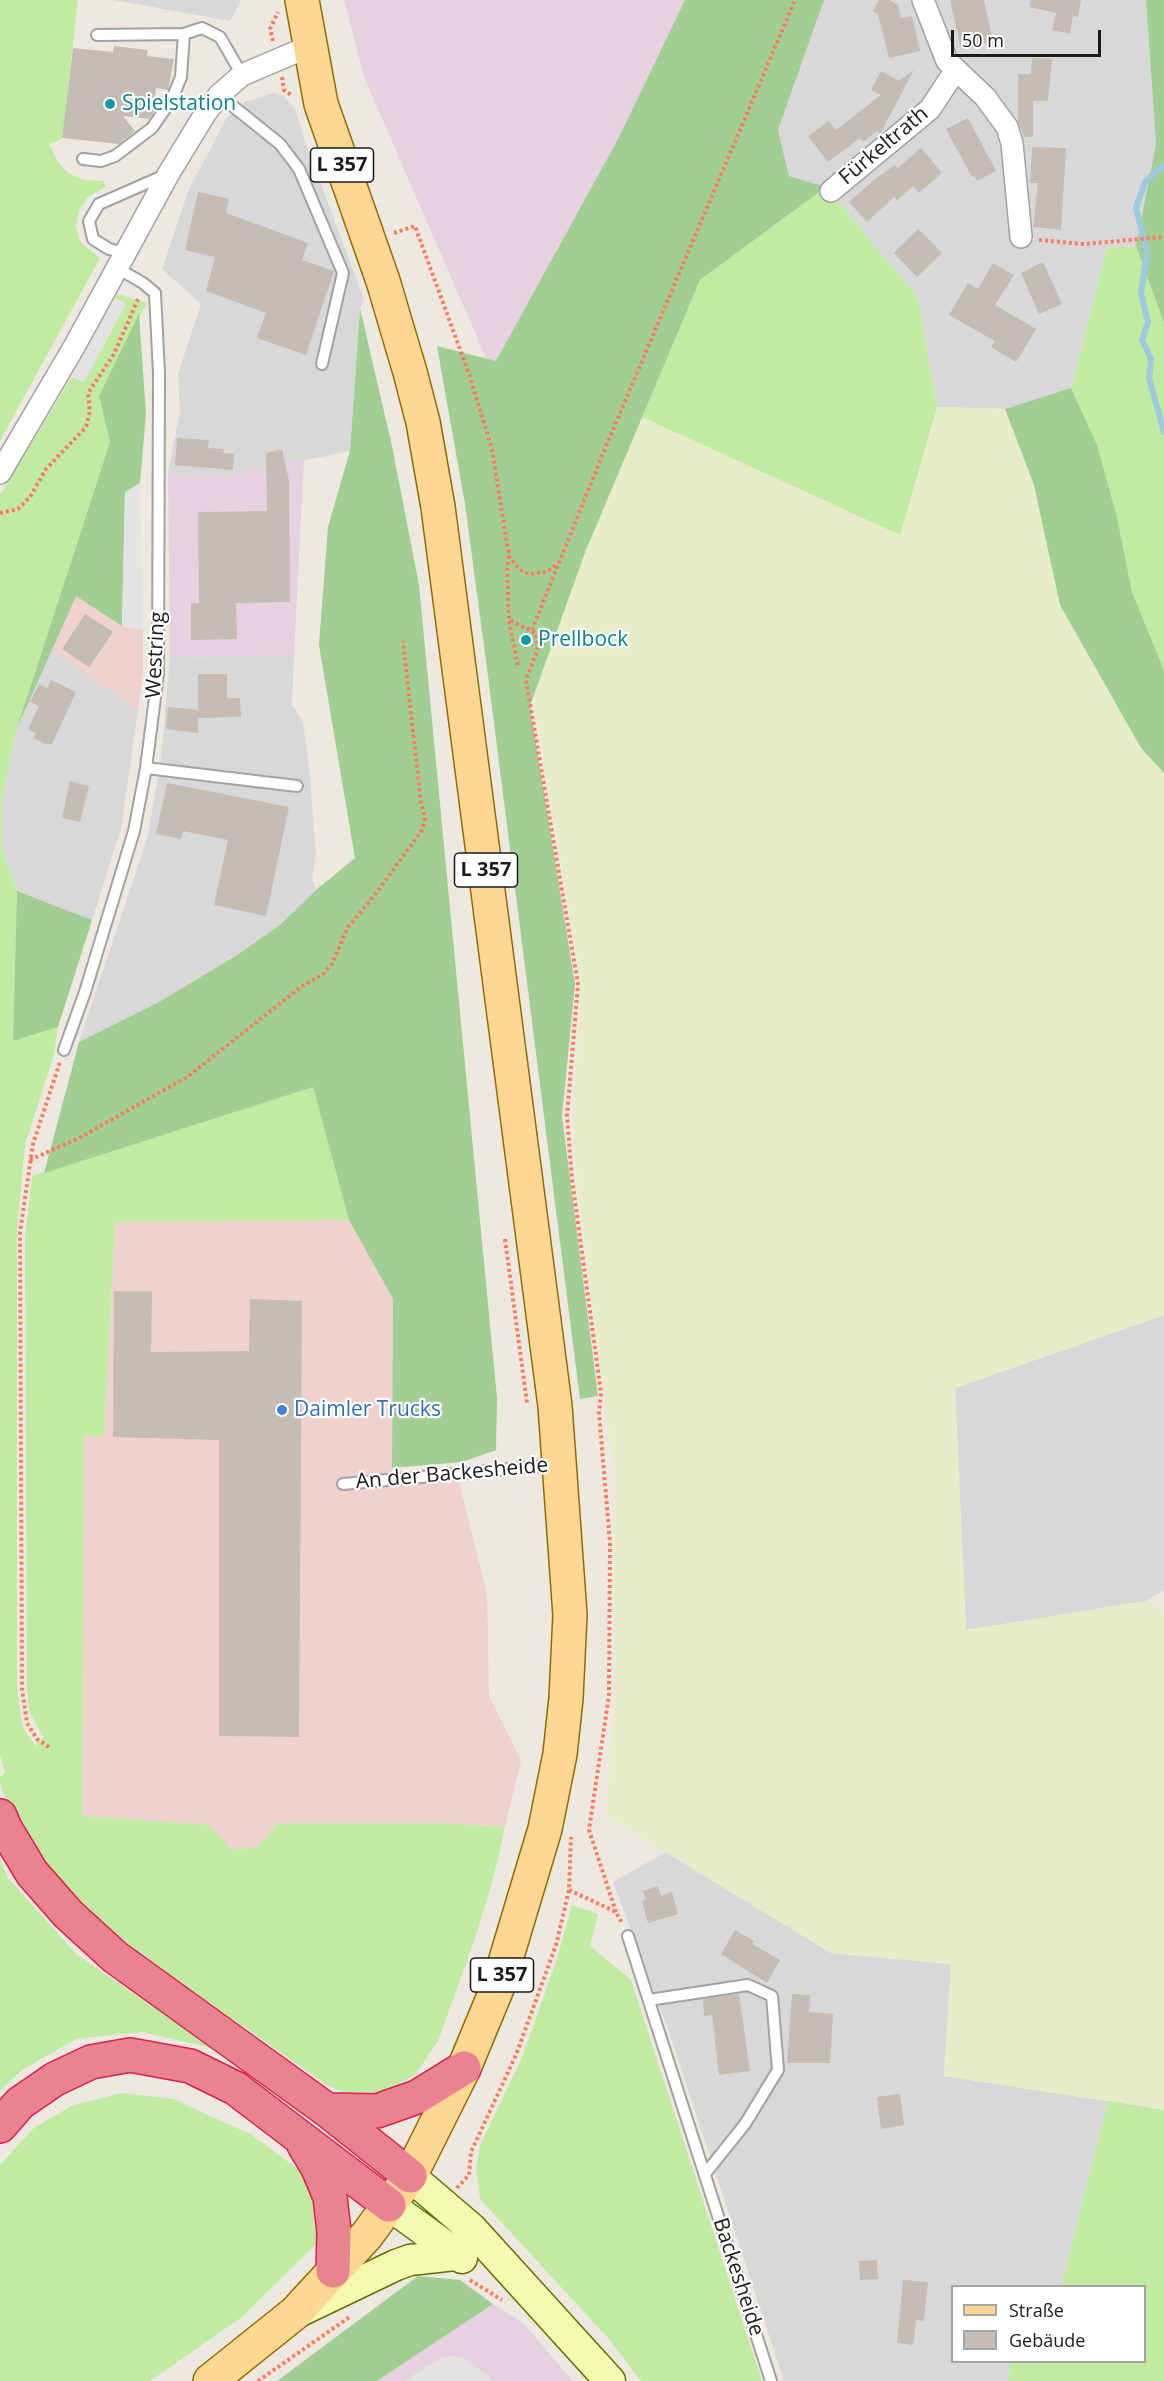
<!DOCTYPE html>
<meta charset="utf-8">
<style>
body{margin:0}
#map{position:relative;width:1164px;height:2381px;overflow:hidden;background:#ede9e0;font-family:"Open Sans",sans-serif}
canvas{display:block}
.legend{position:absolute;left:951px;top:2285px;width:195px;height:78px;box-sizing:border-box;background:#fff;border:2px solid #a4a4a4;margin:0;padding:8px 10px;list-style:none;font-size:18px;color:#1b1b1b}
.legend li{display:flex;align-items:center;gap:12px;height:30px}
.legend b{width:30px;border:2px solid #a4a4a4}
.scale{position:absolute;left:951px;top:30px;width:150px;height:27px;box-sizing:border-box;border:3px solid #1b1b1b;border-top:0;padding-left:8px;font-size:18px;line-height:21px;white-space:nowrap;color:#1b1b1b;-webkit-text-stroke:4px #fff;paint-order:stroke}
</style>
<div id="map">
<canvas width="1164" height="2381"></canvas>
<ul class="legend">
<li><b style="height:8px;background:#fed793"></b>Straße</li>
<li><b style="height:16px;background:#c5bcb3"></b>Gebäude</li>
</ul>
<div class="scale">50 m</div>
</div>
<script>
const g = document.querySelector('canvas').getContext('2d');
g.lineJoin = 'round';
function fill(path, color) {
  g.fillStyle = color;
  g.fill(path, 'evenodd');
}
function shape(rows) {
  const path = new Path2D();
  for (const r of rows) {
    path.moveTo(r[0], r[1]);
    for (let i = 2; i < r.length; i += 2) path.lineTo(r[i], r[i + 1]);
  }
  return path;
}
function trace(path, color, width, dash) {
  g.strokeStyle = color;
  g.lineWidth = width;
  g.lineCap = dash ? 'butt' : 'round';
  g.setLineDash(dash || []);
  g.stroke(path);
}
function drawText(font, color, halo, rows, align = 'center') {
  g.font = font + ' "Open Sans",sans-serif';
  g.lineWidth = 4.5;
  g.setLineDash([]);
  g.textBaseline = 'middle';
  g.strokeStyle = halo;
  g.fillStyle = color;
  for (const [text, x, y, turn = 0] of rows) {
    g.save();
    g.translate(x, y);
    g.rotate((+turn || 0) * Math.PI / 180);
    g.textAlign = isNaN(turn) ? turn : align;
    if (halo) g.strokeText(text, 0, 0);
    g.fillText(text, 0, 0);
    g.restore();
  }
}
fill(shape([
 [114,0,241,0,230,21],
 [824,0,1146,0,1156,144,1136,246,1107,248,1071,388,1005,409,937,407,918,298,826,187,789,176,778,130],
 [274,93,284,96,295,109,307,147,364,299,360,308,350,451,233,475,168,472,180,412,178,374,201,304,162,269,189,189,226,119,245,102],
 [51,650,138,710,121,829,92,920,17,891,2,848,2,798,17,728],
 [294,655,292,705,303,722,310,776,316,855,312,878,316,890,280,925,237,955,159,1002,79,1042,147,839,161,759,170,657],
 [1164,1315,1164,1590,1146,1601,966,1630,955,1388],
 [666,1852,831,1953,951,1964,944,2076,1108,2101,1061,2286,952,2286,952,2362,1011,2362,1008,2381,784,2381,667,2026,613,1882]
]), '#d9d8d8');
fill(shape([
 [76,595,122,626,143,630,143,672,138,710,51,650],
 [349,1220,393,1299,392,1479,457,1474,487,1594,489,1696,521,1761,505,1827,444,1823,278,1823,257,1848,231,1849,207,1825,82,1816,84,1436,104,1435,115,1222]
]), '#efd1cd');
fill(shape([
 [344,0,685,0,618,139,496,362,486,358,364,77],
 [304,459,294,655,170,657,168,472,233,475],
 [493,2304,523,2323,573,2381,377,2381]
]), '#e6d1e1');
fill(shape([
 [937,407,1005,409,1034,485,1060,605,1141,748,1164,773,1164,1315,955,1388,966,1630,1146,1601,1164,1610,1164,2110,944,2076,951,1964,831,1953,606,1816,615,1683,614,1471,577,1183,573,1122,581,983,533,698,586,550,642,417,900,535]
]), '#e8edc9');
fill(shape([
 [0,0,78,0,62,139,49,144,58,162,68,173,84,180,103,181,106,187,88,197,79,211,76,226,80,242,100,258,0,441],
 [826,187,918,298,937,407,900,535,642,417,700,280],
 [1136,246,1164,323,1164,670,1132,592,1117,517,1097,445,1071,388,1107,248],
 [118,294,147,303,99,396,110,442,17,728,2,798,2,848,17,891,13,1041,58,1027,54,1055,25,1145,17,1231,17,1687,22,1725,35,1746,43,1737,29,1711,27,1690,25,1238,32,1176,313,1087,349,1220,115,1222,104,1436,84,1436,82,1816,208,1825,231,1849,257,1848,278,1823,444,1823,505,1827,492,1883,475,1938,438,2041,415,2075,386,2092,348,2094,330,2087,114,1936,75,1904,19,1836,0,1783,0,1777,5,1772,0,1755,0,495,72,377,83,382,126,304,114,297],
 [0,1859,8,1878,77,1955,216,2049,142,2032,76,2039,22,2070,0,2091],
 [572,1905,598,1914,590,1946,631,1980,762,2381,641,2381,608,2338,480,2199,476,2167,480,2146,522,2057,556,1962],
 [122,2093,173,2099,250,2134,305,2174,320,2215,317,2243,242,2317,150,2381,0,2381,0,2165,34,2128,71,2106],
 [1108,2101,1164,2110,1164,2381,1008,2381,1011,2362,1144,2362,1144,2286,1061,2286]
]), '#c1eaa3');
fill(shape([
 [685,0,824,0,778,130,789,176,826,187,700,280,586,550,530,706,575,984,562,1116,598,1396,580,1399,488,676,465,504,437,346,496,361,618,139],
 [1146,0,1164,0,1164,323,1136,246,1156,144],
 [360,308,392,446,419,585,497,1398,496,1450,462,1462,392,1468,393,1299,349,1220,313,1087,44,1173,79,1042,159,1002,237,955,280,925,316,890,355,858,319,645,328,527,350,451],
 [139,314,146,414,140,483,125,493,122,626,76,596,17,728,110,442,99,396],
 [1071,388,1097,445,1117,517,1132,592,1164,670,1164,773,1141,748,1060,605,1034,485,1005,409],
 [17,891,92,920,58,1027,13,1041],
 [418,2276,460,2280,493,2304,377,2381,277,2381]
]), '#a0ce93');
fill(shape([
 [114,297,126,304,84,382,72,377],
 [140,483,143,630,122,626,125,492],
 [453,2356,466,2359,494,2381,404,2381,441,2358]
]), '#e3e3e3');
trace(shape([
 [1164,165,1145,182,1136,208,1147,252,1141,294,1148,322,1142,340,1151,359,1149,378,1164,432]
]), '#9ecadd', 6);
fill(shape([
 [879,0,889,0,898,5,901,18,912,16,920,51,889,58,878,14,873,11],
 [950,0,984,0,993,42,961,49],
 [1031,0,1081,0,1078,17,1073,16,1070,34,1052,30,1056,13,1030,7],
 [114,46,148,50,147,56,174,59,168,90,156,88,153,114,149,119,123,116,135,131,119,144,62,138,73,48,113,52],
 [1032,58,1052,59,1048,101,1033,101,1033,137,1024,137,1018,121,1018,74,1031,74],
 [914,70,880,134,877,131,863,142,860,138,828,162,808,136,829,121,836,130,881,95,871,90,881,71,899,81],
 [968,118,996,171,977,181,974,176,972,177,946,129],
 [1032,147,1066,148,1061,230,1033,227,1038,183,1030,183],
 [921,148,942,173,919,193,913,186,897,200,894,197,867,222,849,202,874,180,895,165,898,168],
 [198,192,229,199,226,213,308,243,302,260,334,271,306,355,257,338,266,313,206,291,215,257,185,250],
 [918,229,942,253,917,277,894,253],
 [1043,262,1062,304,1039,314,1021,273],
 [993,263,1014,275,995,305,1036,329,1016,362,991,347,995,341,949,315,968,283,978,289],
 [177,438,209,440,208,448,224,449,223,453,234,454,233,470,175,465],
 [282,449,289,481,290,602,236,603,237,639,191,640,191,603,199,603,198,512,267,511,266,453],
 [85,614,113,632,89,667,62,649],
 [198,674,227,674,227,698,240,698,241,717,198,718,198,733,166,729,168,707,198,710],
 [51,680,76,692,52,744,45,744,33,738,36,733,28,729,39,706,30,702,39,684,47,688],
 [70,781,89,786,80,822,62,818],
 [167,783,289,807,266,916,214,905,228,840,183,831,181,839,156,834],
 [114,1291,152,1291,151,1352,249,1351,250,1299,302,1301,299,1737,219,1736,219,1440,113,1437],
 [658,1886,661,1896,672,1892,678,1914,648,1923,642,1901,646,1900,643,1891],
 [735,1930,754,1941,752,1944,780,1960,767,1983,721,1954],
 [739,1994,750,2071,719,2075,712,2015,704,2016,703,1999],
 [792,1994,810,1995,809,2012,833,2014,830,2063,787,2063],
 [900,2094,904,2125,881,2129,877,2097],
 [877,2260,878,2279,860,2280,859,2261],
 [903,2280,928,2282,924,2321,916,2320,913,2345,897,2343]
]), '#c5bcb3');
const service = shape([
 [97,35,184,34,202,28,220,37,242,75],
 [219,95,280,144,299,169,343,273,322,364],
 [83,159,101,161,115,156,152,128,172,99,181,77,184,34],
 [125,253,109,249,93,239,89,221,99,204,163,176],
 [146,768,297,786],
 [64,1050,85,992,134,831,146,768,158,674,159,373,155,293,143,283,117,268],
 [343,1484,555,1465],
 [628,1936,771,2381],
 [649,2000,748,1985,772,1996,778,2070,745,2124,705,2174]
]);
const minor = shape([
 [923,0,947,61,985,97,1007,127,1012,143,1021,237],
 [831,191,930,109,955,71],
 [0,473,74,347,169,173,205,114,219,95,242,75,310,46]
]);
const secondary = shape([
 [410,2176,472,2229,610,2381],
 [389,2205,462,2258],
 [298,2312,396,2265,410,2260,455,2255]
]);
const primary = shape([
 [210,2381,295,2313,367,2235,410,2176,464,2068,498,1986,545,1829,560,1754,566,1698,570,1615,555,1406,438,507,423,422,410,372,383,281,321,104,302,0]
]);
const motorway = shape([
 [0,1816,5,1828,32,1873,68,1914,115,1957,327,2110,410,2176],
 [327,2110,377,2111,417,2097,464,2068],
 [0,2126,20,2103,55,2079,91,2062,130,2055,190,2066,235,2088,389,2205],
 [304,2145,318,2168,330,2197,334,2231,333,2271]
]);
trace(service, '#a2a2a2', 14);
trace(minor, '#a2a2a2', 24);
trace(secondary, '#5e7201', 33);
trace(primary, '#926b00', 36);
trace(motorway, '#da1e51', 36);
trace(shape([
 [273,41,270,29,278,12],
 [282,77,284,90,292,96],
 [394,233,415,226,469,374,492,449,509,556,519,569,529,574,547,572,557,564],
 [1039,240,1084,244,1164,237],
 [0,513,18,509,30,497,46,469,86,427,90,411,88,393,114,354,139,297],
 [509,556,507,568,509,620,536,633,538,648,526,680,578,984,567,1116,572,1179,601,1393,599,1413,610,1543,609,1695,589,1830,616,1912],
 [509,621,518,666],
 [532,630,604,451,795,0],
 [30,1160,79,1138,187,1077,301,987,323,974,332,964,348,927,374,896,423,829,425,818,421,803,403,641],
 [505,1239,527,1403],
 [49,1747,37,1739,27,1723,22,1689,20,1232,33,1144,60,1062],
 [569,1890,616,1912,622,1923],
 [457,2188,469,2175,471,2152,516,2055,556,1945,569,1890,571,1837],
 [470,2280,502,2300],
 [258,2381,351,2316]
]), '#fe7b60', 4, [3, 3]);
trace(service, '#fff', 10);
trace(minor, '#fff', 21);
trace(secondary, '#f2fbb0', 30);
trace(primary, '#fed793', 33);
trace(motorway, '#e8838f', 33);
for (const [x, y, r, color] of [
 [110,104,6,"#0f9aa8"],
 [526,640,6,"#0f9aa8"],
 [282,1410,6,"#3f7fe0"]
]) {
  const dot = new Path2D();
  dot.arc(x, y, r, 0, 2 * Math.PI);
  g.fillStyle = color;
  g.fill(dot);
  trace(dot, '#fff', 2);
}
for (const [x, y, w] of [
 [342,165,63],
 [486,870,63],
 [502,1975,63]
]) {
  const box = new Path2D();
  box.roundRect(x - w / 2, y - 17, w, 34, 4.5);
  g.fillStyle = '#fff';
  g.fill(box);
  trace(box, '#1b1b1b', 1.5);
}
drawText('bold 20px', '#1b1b1b', null, [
 ["L 357",342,165],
 ["L 357",486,870],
 ["L 357",502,1975]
]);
drawText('21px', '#0d838f', '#fff', [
 ["Spielstation",122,104],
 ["Prellbock",538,640]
], 'left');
drawText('21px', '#1b1b1b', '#fff', [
 ["Fürkeltrath",884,146,-40],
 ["Westring",156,655,-87],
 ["An der Backesheide",452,1474,-5],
 ["Backesheide",738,2277,72]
]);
drawText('21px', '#366cbe', '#fff', [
 ["Daimler Trucks",294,1410]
], 'left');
</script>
